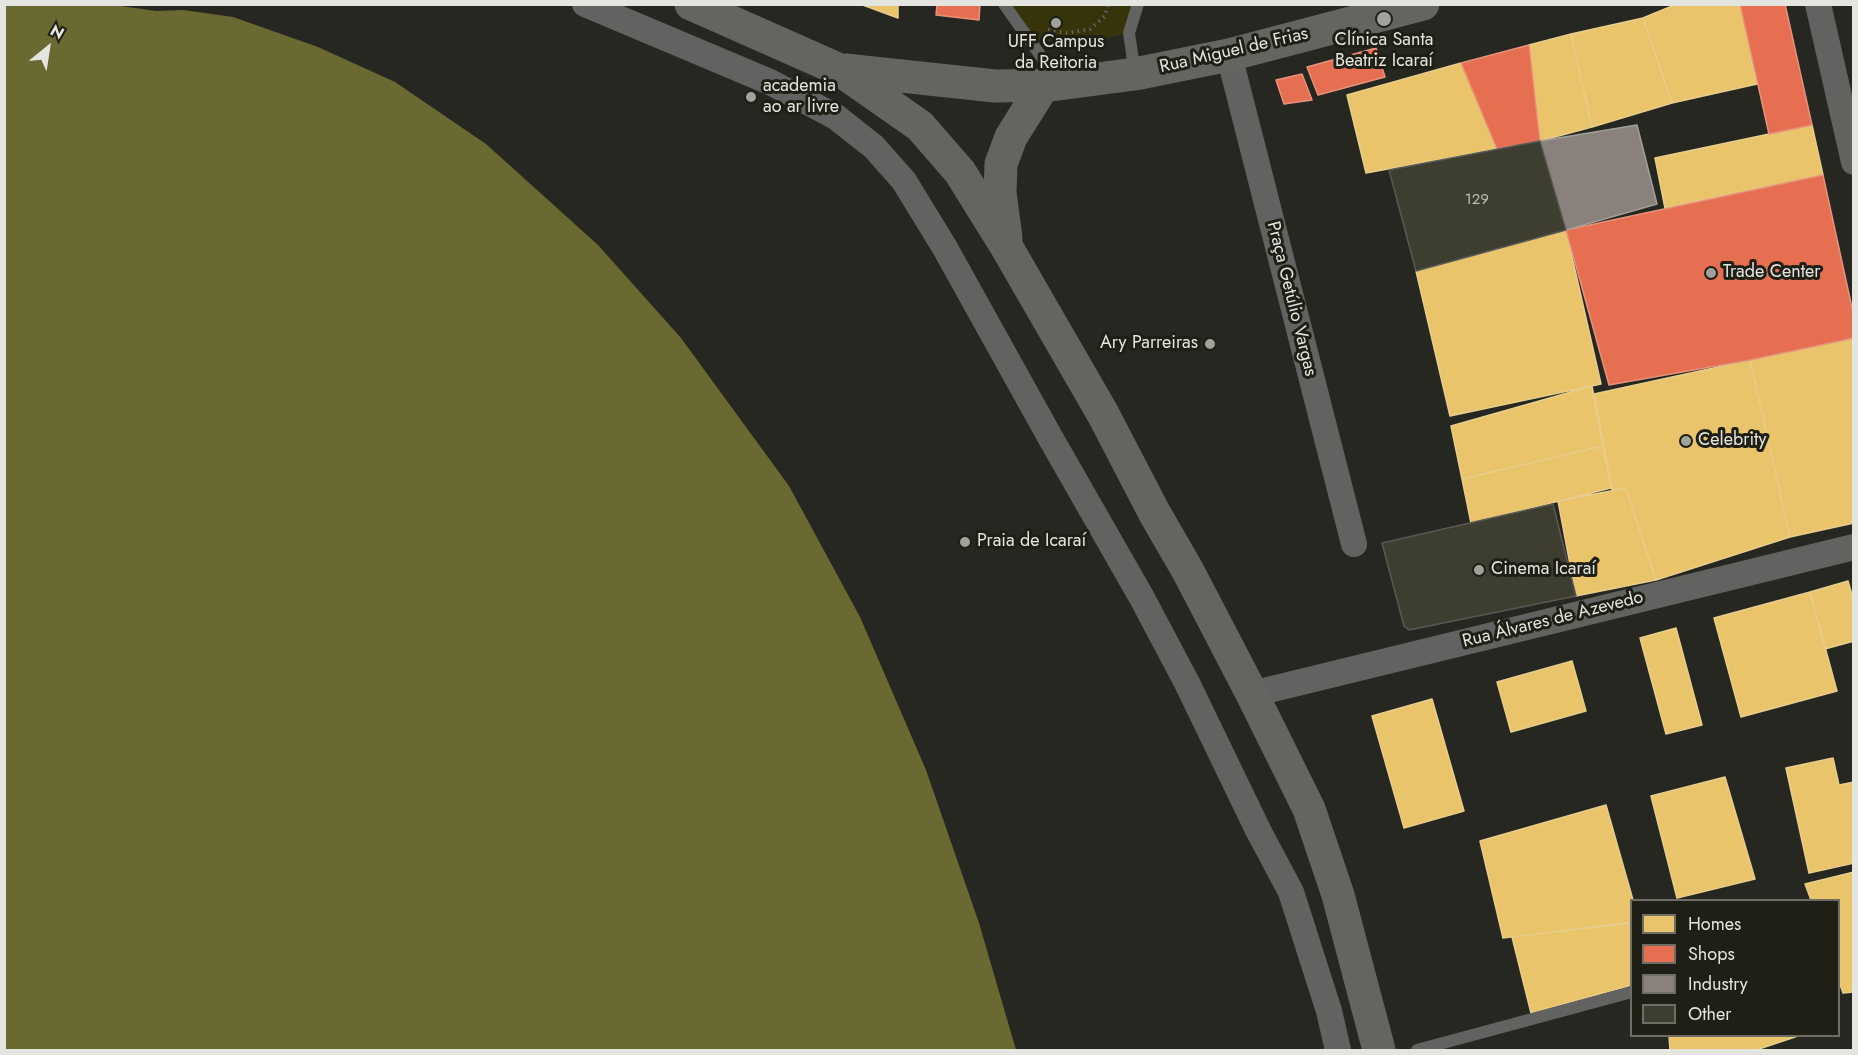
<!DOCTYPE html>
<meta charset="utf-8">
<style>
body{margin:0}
#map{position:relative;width:1858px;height:1055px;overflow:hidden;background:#272721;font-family:Jost,sans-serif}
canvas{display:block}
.frame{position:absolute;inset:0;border:6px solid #e5e5df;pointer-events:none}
.legend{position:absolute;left:1630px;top:899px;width:210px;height:138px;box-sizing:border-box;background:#1f1f16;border:2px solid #6e6e66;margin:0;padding:8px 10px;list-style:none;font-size:18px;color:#e5e5df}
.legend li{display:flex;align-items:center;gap:12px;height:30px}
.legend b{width:30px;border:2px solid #6e6e66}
.north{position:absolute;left:18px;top:18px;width:60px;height:60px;-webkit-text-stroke:4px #1f1f16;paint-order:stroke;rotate:30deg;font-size:16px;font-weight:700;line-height:24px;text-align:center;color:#e5e5df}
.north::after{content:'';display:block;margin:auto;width:21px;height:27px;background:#e5e5df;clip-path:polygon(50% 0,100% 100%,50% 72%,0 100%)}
</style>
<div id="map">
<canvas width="1858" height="1055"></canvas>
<div class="frame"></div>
<ul class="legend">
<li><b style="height:16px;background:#e9c46a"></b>Homes</li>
<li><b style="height:16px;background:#e76f51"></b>Shops</li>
<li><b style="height:16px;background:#8a817c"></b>Industry</li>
<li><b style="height:16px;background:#3e3e30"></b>Other</li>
</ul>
<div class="north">N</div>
</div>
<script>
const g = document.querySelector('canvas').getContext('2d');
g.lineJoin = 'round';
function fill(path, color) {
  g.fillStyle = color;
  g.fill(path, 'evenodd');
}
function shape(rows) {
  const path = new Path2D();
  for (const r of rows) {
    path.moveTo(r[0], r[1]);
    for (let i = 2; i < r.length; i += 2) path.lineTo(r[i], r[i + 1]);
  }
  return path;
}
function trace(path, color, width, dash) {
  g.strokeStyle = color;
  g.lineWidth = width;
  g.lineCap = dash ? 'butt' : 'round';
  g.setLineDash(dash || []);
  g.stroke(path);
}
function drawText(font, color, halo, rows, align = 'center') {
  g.font = font + ' Jost,sans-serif';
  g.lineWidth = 6;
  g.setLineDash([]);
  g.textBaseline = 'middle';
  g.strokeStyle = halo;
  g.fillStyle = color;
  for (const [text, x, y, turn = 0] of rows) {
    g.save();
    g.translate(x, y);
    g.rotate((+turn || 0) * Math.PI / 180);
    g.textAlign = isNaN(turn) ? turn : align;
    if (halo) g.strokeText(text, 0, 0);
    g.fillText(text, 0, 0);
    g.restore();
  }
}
fill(shape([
 [1004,5,1138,5,1129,33,1080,44,1028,39]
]), '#36340b');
fill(shape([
 [5,4,114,5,156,11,183,10,233,17,318,47,395,82,486,144,598,245,681,338,789,486,860,617,926,770,979,923,1016,1050,5,1050]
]), '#6b6932');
const homes = shape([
 [860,4,898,4,898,18,860,4],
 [1677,4,1740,4,1757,84,1672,103,1643,18,1677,4],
 [1643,18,1672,103,1592,127,1571,34,1643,18],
 [1571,34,1592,127,1540,141,1529,45,1571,34],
 [1461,63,1497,149,1366,173,1347,95,1461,63],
 [1812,125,1823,175,1665,208,1655,158,1812,125],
 [1566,230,1601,384,1450,416,1416,271,1566,230],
 [1854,338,1854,523,1790,537,1750,360,1854,338],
 [1750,360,1790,537,1656,580,1626,488,1612,490,1594,394,1750,360],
 [1592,386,1603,446,1462,479,1451,426,1592,386],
 [1603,446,1611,488,1471,523,1462,479,1603,446],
 [1626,488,1656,580,1576,596,1558,501,1626,488],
 [1848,581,1854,602,1854,641,1825,649,1810,592,1848,581],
 [1810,592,1837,691,1741,717,1714,618,1810,592],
 [1676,628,1702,725,1666,734,1640,638,1676,628],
 [1572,661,1586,711,1511,732,1497,682,1572,661],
 [1432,699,1464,811,1404,828,1372,716,1432,699],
 [1833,758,1839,785,1854,782,1854,863,1809,873,1786,768,1833,758],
 [1725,777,1755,879,1677,898,1651,796,1725,777],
 [1606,805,1633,900,1632,922,1503,938,1480,841,1606,805],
 [1854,872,1854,992,1843,993,1838,979,1838,900,1811,900,1805,884,1854,872],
 [1629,923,1632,933,1632,985,1531,1013,1512,937,1629,923],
 [1669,1036,1798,1036,1756,1050,1670,1050,1669,1036]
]);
fill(homes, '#e9c46a');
trace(homes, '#e8ce8d', 1.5);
const shops = shape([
 [937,4,980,4,979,20,936,15,937,4],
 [1740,4,1785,4,1812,125,1769,134,1740,4],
 [1529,45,1540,141,1497,149,1461,63,1529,45],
 [1376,48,1385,77,1318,95,1307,67,1376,48],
 [1302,74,1312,100,1284,104,1276,80,1302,74],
 [1823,175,1854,317,1854,338,1750,360,1609,385,1566,230,1823,175]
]);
fill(shops, '#e76f51');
trace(shops, '#e6927c', 1.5);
const industry = shape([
 [1637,125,1657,204,1566,230,1540,141,1637,125]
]);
fill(industry, '#8a817c');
trace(industry, '#a59f9a', 1.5);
const building = shape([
 [1540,141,1566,230,1416,271,1389,170,1540,141],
 [1553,504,1576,596,1409,630,1404,626,1382,543,1553,504]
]);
fill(building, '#3e3e30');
trace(building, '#595955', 1.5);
trace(shape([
 [1048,30,1068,33,1090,29,1105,16,1108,4]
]), '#636361', 4, [1.5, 4.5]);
trace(shape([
 [1004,4,1043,59,1050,84],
 [1135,74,1129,33,1138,4],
 [1417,1050,1632,992]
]), '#626260', 12);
trace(shape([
 [585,4,770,82,836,117,874,147,904,181,945,248,1050,437,1142,598,1187,683,1258,830,1291,892,1329,1011,1338,1050],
 [1818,4,1854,162],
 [1229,55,1354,544],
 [1252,694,1854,547]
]), '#626260', 26);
trace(shape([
 [691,4,840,70,920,126,960,172,1006,246,1103,414,1155,514,1188,571,1252,694,1309,809,1338,895,1379,1050],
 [845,70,995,86,1051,85,1135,74,1229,55,1423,4],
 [1006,238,1000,193,1001,164,1011,137,1043,86]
]), '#646461', 33);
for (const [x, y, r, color] of [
 [1384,19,8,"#a2a29c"],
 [1056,23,6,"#a2a29c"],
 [751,97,6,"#a2a29c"],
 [1711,273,6,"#a2a29c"],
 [1210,344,6,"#a2a29c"],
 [1686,441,6,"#a2a29c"],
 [965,542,6,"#a2a29c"],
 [1479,570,6,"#a2a29c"]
]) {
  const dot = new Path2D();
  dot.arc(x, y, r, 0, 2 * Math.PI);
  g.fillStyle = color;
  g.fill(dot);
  trace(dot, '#1f1f16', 2);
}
drawText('15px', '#bbbbb3', null, [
 ["129",1477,200]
]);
drawText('18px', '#e5e5df', '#1f1f16', [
 ["Clínica Santa",1384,41,"center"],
 ["Beatriz Icaraí",1384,62,"center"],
 ["UFF Campus",1056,43,"center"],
 ["da Reitoria",1056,64,"center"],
 ["academia",763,87],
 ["ao ar livre",763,108],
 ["Trade Center",1723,273],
 ["Ary Parreiras",1198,344,"right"],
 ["Celebrity",1698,441],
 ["Praia de Icaraí",977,542],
 ["Cinema Icaraí",1491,570]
], 'left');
drawText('18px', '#e5e5df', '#1f1f16', [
 ["Rua Miguel de Frias",1234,51,-13],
 ["Praça Getúlio Vargas",1291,299,76],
 ["Rua Álvares de Azevedo",1553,620,-14]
]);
</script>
